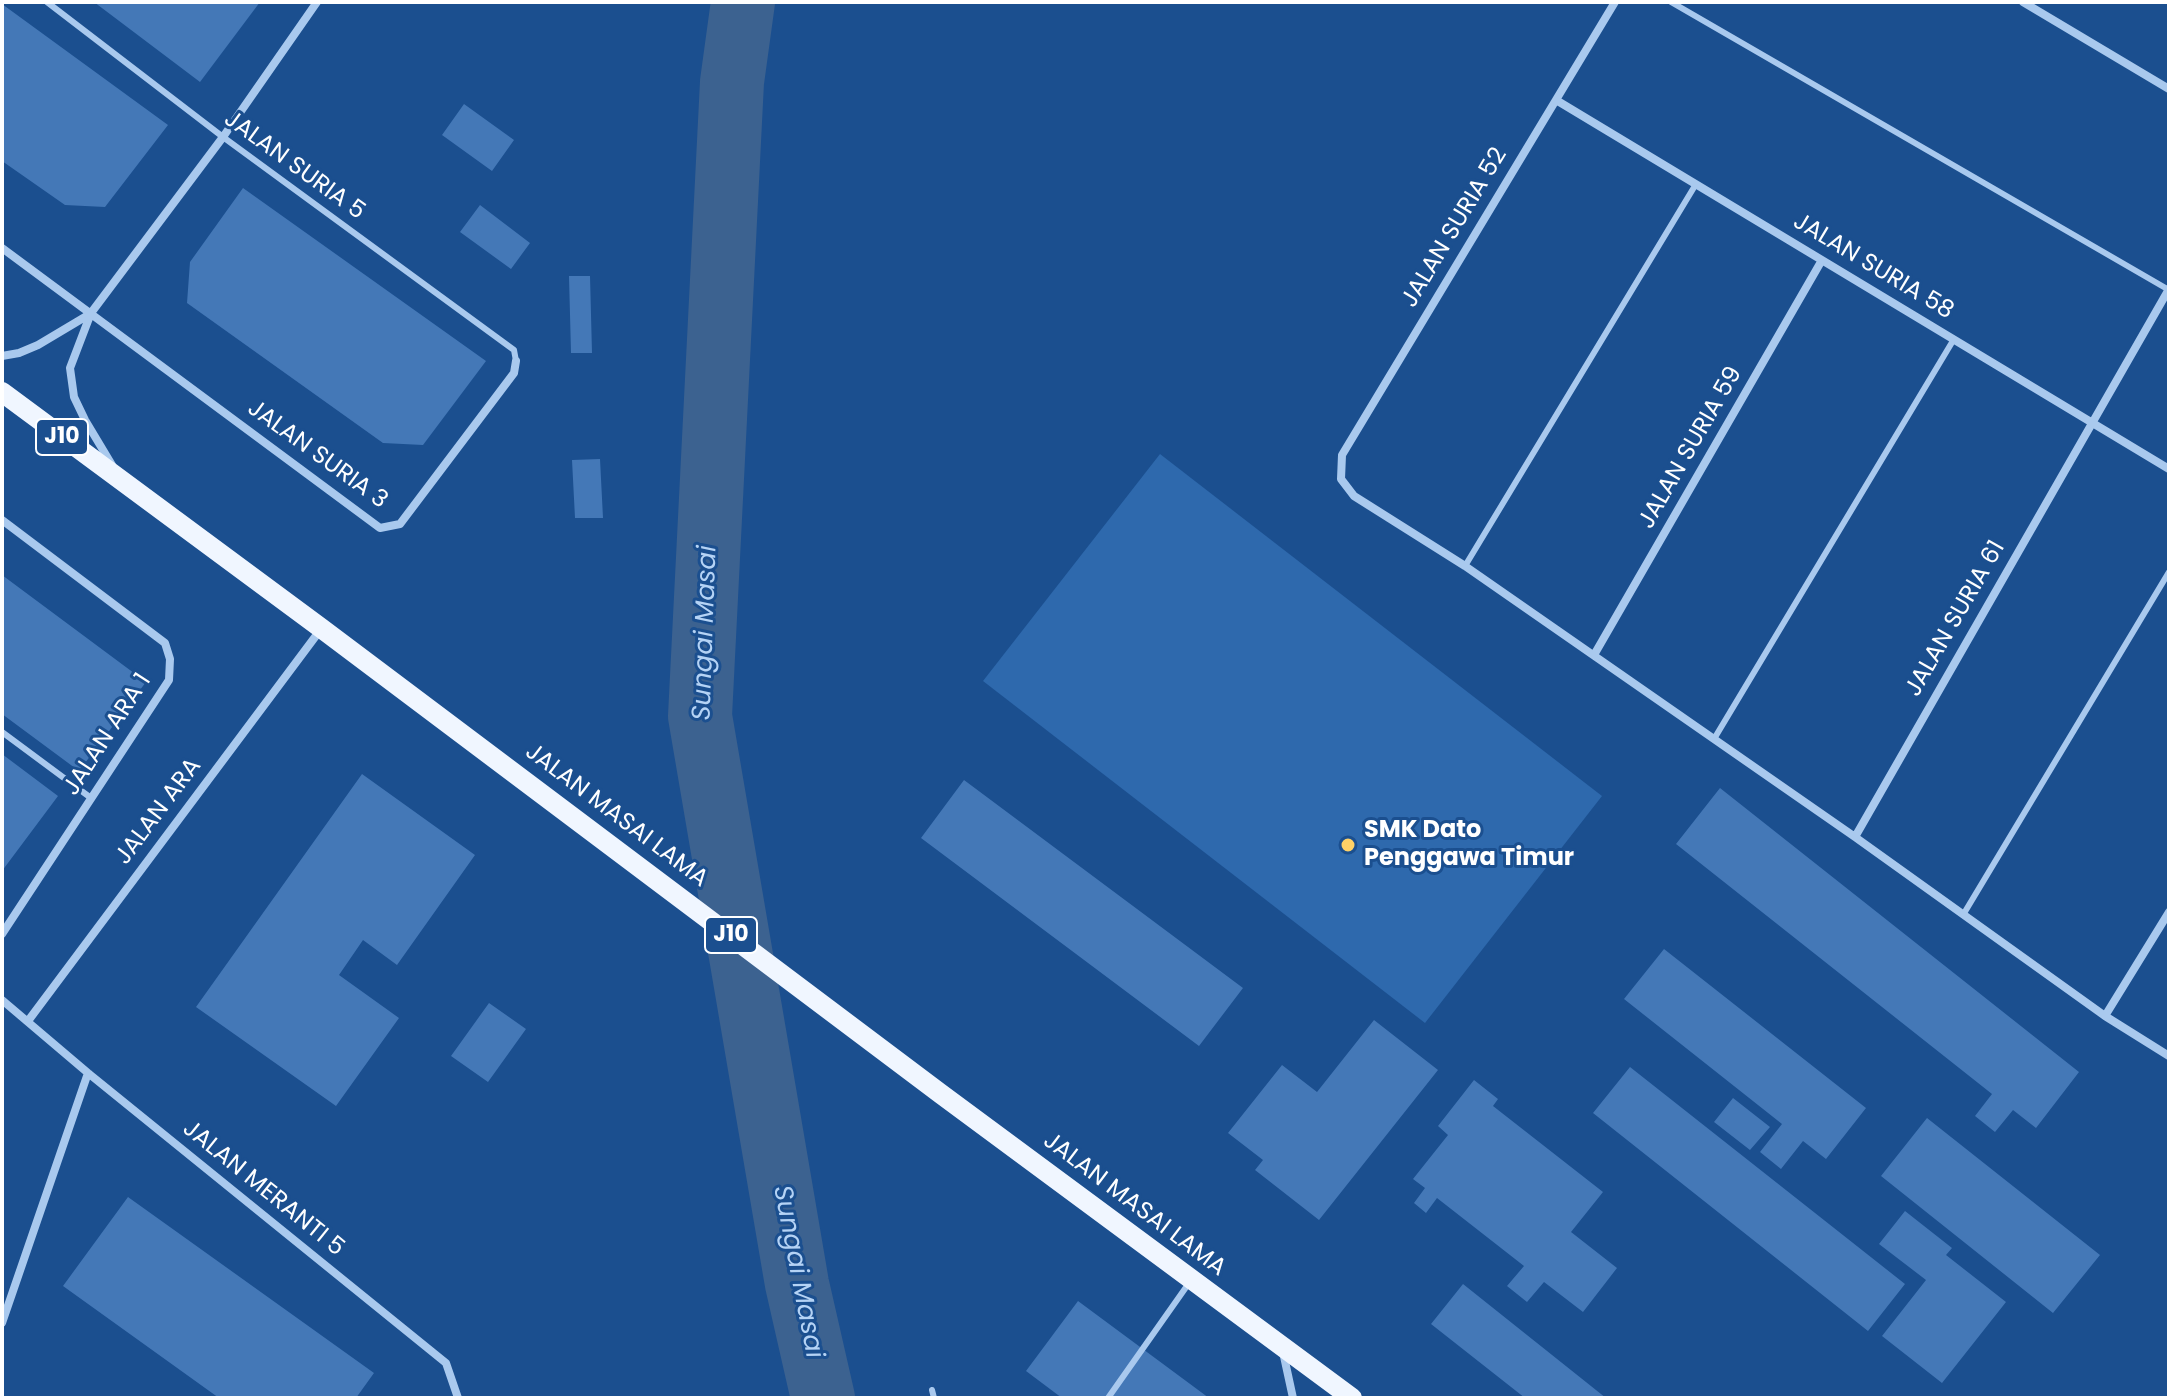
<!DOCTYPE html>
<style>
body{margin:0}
#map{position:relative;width:2171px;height:1400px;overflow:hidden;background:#1b4f8f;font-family:Poppins,sans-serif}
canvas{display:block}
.frame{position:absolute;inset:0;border:4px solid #fff;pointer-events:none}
</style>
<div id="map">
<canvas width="2171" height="1400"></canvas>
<div class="frame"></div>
</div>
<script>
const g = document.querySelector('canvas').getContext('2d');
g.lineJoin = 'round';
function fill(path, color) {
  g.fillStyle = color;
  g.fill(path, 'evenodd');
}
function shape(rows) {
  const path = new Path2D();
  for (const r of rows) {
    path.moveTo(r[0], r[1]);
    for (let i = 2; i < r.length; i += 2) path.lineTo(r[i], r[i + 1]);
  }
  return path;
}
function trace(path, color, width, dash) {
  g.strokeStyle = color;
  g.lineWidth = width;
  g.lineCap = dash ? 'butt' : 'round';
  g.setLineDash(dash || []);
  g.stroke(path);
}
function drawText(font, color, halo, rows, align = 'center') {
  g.font = font + ' Poppins,sans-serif';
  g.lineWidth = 6;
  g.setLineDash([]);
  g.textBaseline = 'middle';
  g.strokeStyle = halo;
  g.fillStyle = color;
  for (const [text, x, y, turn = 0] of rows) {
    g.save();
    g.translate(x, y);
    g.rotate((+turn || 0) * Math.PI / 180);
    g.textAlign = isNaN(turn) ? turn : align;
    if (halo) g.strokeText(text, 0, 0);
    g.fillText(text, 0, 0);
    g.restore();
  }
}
fill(shape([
 [1160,454,1602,796,1425,1023,983,681]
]), '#2e69ad');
trace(shape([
 [743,2,732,82,700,716,797,1284,823,1398]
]), '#3c6290', 64);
fill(shape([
 [94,2,260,2,200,82],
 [2,4,168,125,105,207,65,205,2,161],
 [464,104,514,140,492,171,442,135],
 [243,188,486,361,423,445,383,443,187,303,190,262],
 [480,205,530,243,511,269,460,232],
 [569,276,590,276,592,353,571,353],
 [600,459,603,518,575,518,572,460],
 [2,575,146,682,79,771,2,714],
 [2,754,58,796,2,871],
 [362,774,475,855,397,965,363,940,339,975,399,1018,336,1106,196,1007],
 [964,780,1243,988,1199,1046,921,838],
 [1720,788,2079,1072,2036,1128,2013,1110,1995,1132,1975,1116,1992,1094,1676,844],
 [1664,949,1866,1108,1826,1159,1803,1141,1781,1169,1760,1152,1782,1124,1624,999],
 [489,1003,526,1029,488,1082,451,1056],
 [1374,1020,1438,1070,1319,1220,1255,1170,1263,1160,1228,1133,1282,1065,1317,1092],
 [1630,1067,1905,1284,1868,1331,1593,1113],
 [1474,1080,1498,1099,1493,1106,1603,1192,1571,1232,1617,1268,1583,1312,1544,1282,1527,1302,1507,1286,1524,1266,1437,1198,1426,1213,1414,1203,1425,1188,1413,1179,1448,1135,1438,1126],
 [1733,1098,1770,1127,1750,1150,1714,1122],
 [1927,1118,2100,1255,2053,1313,1881,1176],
 [128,1197,374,1373,356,1398,219,1398,63,1286],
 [1905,1211,1952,1248,1946,1255,2006,1302,1942,1383,1882,1336,1926,1280,1879,1244],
 [1463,1284,1606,1398,1525,1398,1431,1324],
 [1078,1301,1209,1398,1062,1398,1026,1371]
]), '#4478b7');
trace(shape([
 [47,2,223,137,514,350,516,361],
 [1671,2,2169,290],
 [1465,566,1696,184],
 [2,732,91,798],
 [1714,739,1954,339],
 [1963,915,2169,572],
 [932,1390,934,1398],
 [1108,1398,1189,1283]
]), '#a9c9ee', 6);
trace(shape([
 [1615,2,1342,455,1341,479,1354,496,1465,566,1855,837,2105,1016,2169,1056],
 [2023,2,2169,89],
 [1556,100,2169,469],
 [2,248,380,528,400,524,514,373,516,361],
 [2,356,19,353,38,345,90,314],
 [112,465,85,420,74,397,70,368,91,313,223,137,317,2],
 [2,520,165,643,170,659,169,680,2,934],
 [1594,655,1822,260],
 [1855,837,2169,289],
 [2,1000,88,1073,446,1363,458,1398],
 [2105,1016,2169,912],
 [28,1021,321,629],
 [2,1323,88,1073],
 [1283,1352,1293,1398]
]), '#a9c9ee', 8);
trace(shape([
 [2,392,321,628,941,1094,1352,1398]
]), '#f0f6ff', 20);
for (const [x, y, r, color] of [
 [1348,845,8,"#ffd166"]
]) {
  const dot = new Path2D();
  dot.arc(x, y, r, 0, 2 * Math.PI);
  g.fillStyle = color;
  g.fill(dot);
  trace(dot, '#1b4f8f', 3);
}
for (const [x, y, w] of [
 [62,437,52],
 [731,935,52]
]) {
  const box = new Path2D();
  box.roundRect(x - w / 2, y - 18, w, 36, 6);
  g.fillStyle = '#1b4f8f';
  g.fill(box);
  trace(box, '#fff', 2);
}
drawText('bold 22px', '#fff', null, [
 ["J10",62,437],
 ["J10",731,935]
]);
drawText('24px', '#fff', '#1b4f8f', [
 ["JALAN SURIA 5",294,166,36],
 ["JALAN SURIA 52",1455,228,-59],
 ["JALAN SURIA 58",1873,267,31],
 ["JALAN SURIA 59",1691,448,-60],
 ["JALAN SURIA 3",317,455,36],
 ["JALAN SURIA 61",1956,619,-60],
 ["JALAN ARA 1",108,735,-57],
 ["JALAN ARA",159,812,-53],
 ["JALAN MASAI LAMA",616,816,37],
 ["JALAN MERANTI 5",263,1189,39],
 ["JALAN MASAI LAMA",1134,1205,37]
]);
drawText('bold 24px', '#fff', '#1b4f8f', [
 ["SMK Dato",1364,831],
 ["Penggawa Timur",1364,859]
], 'left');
drawText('italic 26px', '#b5d3f5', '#1b4f8f', [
 ["Sungai Masai",706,633,-88],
 ["Sungai Masai",797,1272,79]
]);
</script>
